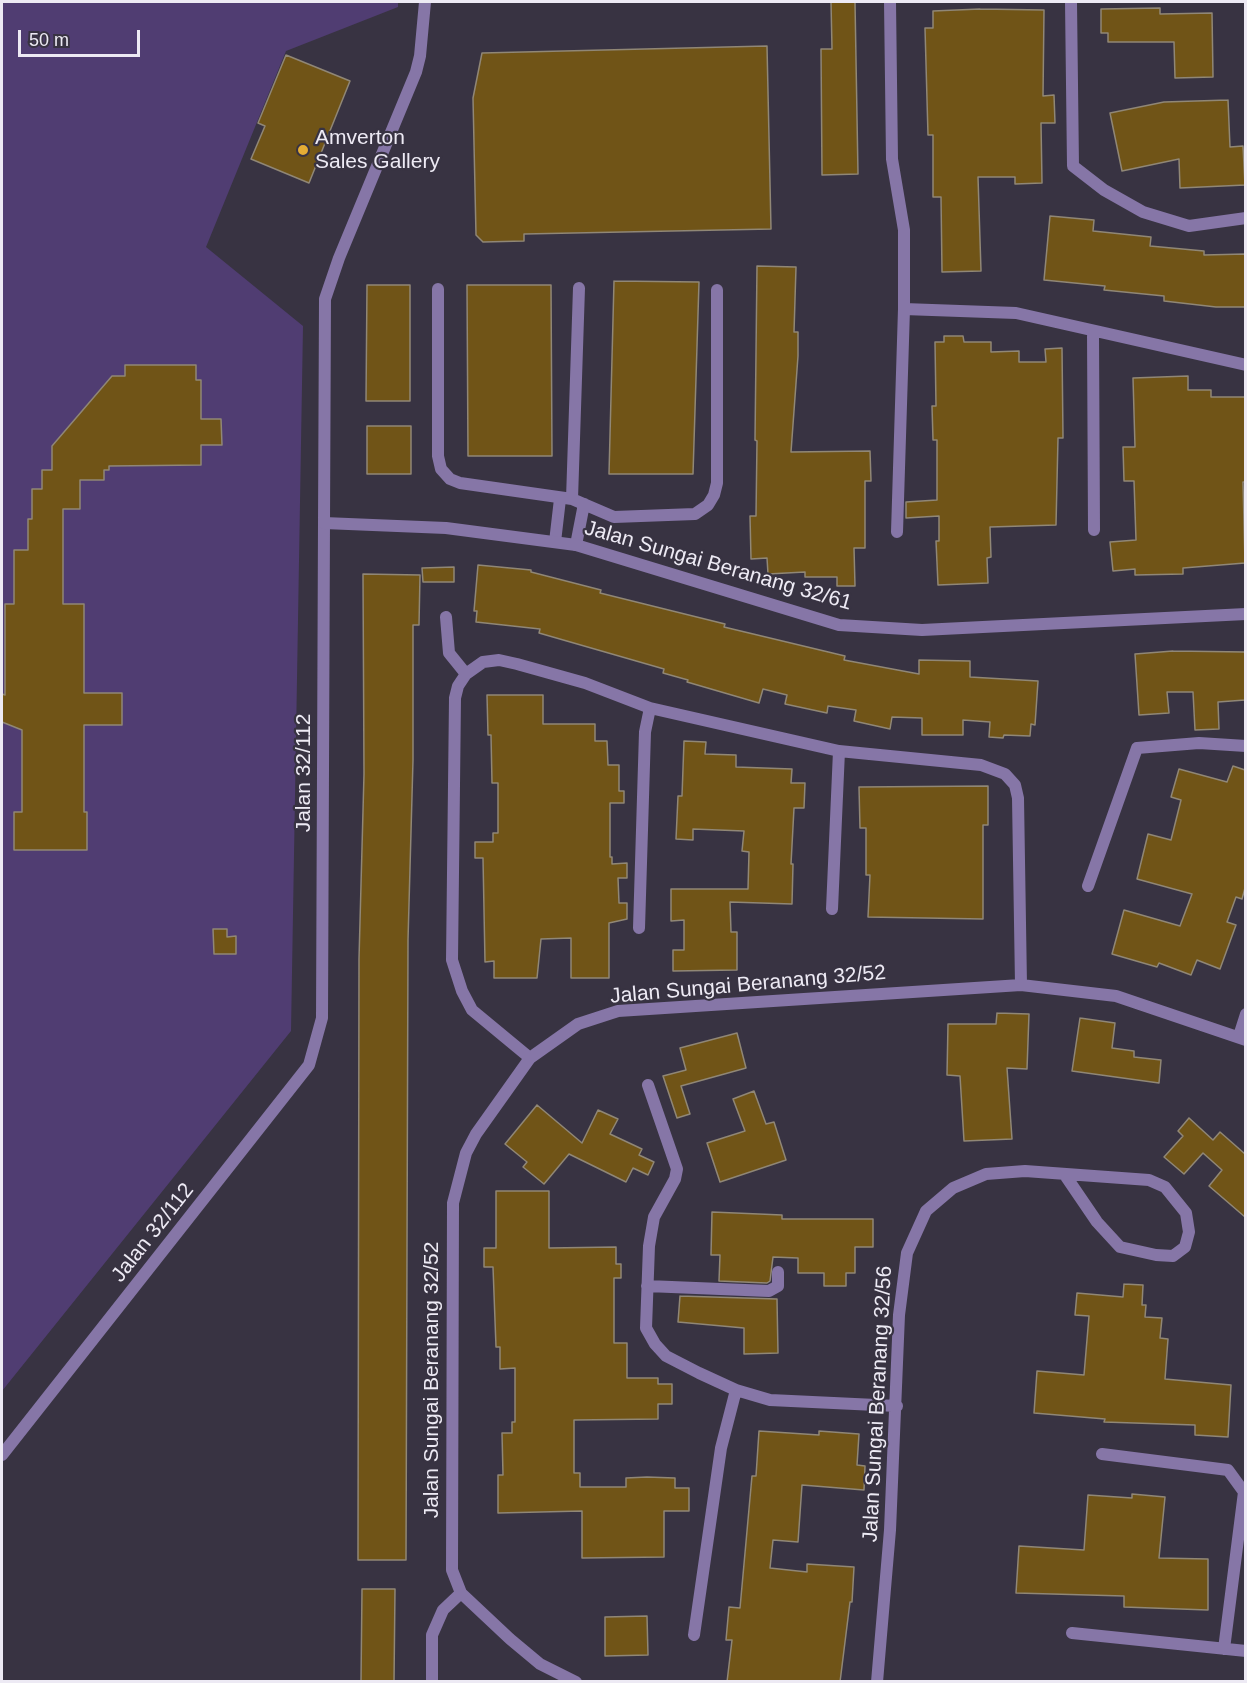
<!DOCTYPE html>
<style>
body{margin:0}
#map{position:relative;width:1247px;height:1683px;overflow:hidden;background:#383342;font-family:Arial,sans-serif}
canvas{display:block}
.frame{position:absolute;inset:0;border:3px solid #edeaf4;pointer-events:none}
.scale{position:absolute;left:18px;top:30px;width:122px;height:27px;box-sizing:border-box;border:3px solid #edeaf4;border-top:0;padding-left:8px;font-size:18px;line-height:21px;white-space:nowrap;color:#edeaf4;-webkit-text-stroke:4px #383342;paint-order:stroke}
</style>
<div id="map">
<canvas width="1247" height="1683"></canvas>
<div class="frame"></div>
<div class="scale">50 m</div>
</div>
<script>
const g = document.querySelector('canvas').getContext('2d');
g.lineJoin = 'round';
function fill(path, color) {
  g.fillStyle = color;
  g.fill(path, 'evenodd');
}
function shape(rows) {
  const path = new Path2D();
  for (const r of rows) {
    path.moveTo(r[0], r[1]);
    for (let i = 2; i < r.length; i += 2) path.lineTo(r[i], r[i + 1]);
  }
  return path;
}
function trace(path, color, width, dash) {
  g.strokeStyle = color;
  g.lineWidth = width;
  g.lineCap = dash ? 'butt' : 'round';
  g.setLineDash(dash || []);
  g.stroke(path);
}
function drawText(font, color, halo, rows, align = 'center') {
  g.font = font + ' Arial,sans-serif';
  g.lineWidth = 4.5;
  g.setLineDash([]);
  g.textBaseline = 'middle';
  g.strokeStyle = halo;
  g.fillStyle = color;
  for (const [text, x, y, turn = 0] of rows) {
    g.save();
    g.translate(x, y);
    g.rotate((+turn || 0) * Math.PI / 180);
    g.textAlign = isNaN(turn) ? turn : align;
    if (halo) g.strokeText(text, 0, 0);
    g.fillText(text, 0, 0);
    g.restore();
  }
}
fill(shape([
 [2,2,398,2,398,7,286,51,206,247,303,326,291,1031,2,1391]
]), '#503d72');
const building = shape([
 [831,2,855,2,858,174,822,175,821,49,832,49,831,2],
 [1160,8,1160,14,1212,13,1213,77,1175,78,1174,42,1108,42,1108,33,1101,33,1101,9,1160,8],
 [980,9,1044,10,1043,96,1054,95,1055,123,1041,123,1042,183,1015,184,1015,177,978,177,981,271,942,272,941,197,933,197,933,135,928,135,925,28,933,28,933,11,980,9],
 [767,46,771,229,524,234,524,241,483,242,476,235,473,98,482,53,767,46],
 [286,55,350,81,309,183,251,159,265,126,258,123,286,55],
 [1228,100,1230,147,1243,146,1245,185,1180,188,1179,159,1122,171,1110,113,1164,102,1228,100],
 [1050,216,1094,220,1093,231,1151,237,1150,246,1204,251,1204,255,1245,254,1245,307,1216,307,1164,301,1164,296,1104,290,1105,286,1044,280,1050,216],
 [757,266,796,267,794,332,798,332,798,356,791,452,870,451,871,481,865,481,865,548,854,548,855,586,837,586,837,577,805,577,805,572,768,574,767,558,751,559,750,516,756,516,757,441,755,440,757,266],
 [614,281,699,282,693,474,609,474,614,281],
 [367,285,410,285,410,401,366,401,367,285],
 [467,285,551,285,552,456,468,456,467,285],
 [944,336,963,336,964,342,991,342,991,352,1019,351,1019,362,1046,362,1045,349,1062,348,1063,438,1058,438,1056,525,990,527,991,557,987,558,988,583,938,585,936,541,939,541,939,516,906,518,906,502,937,500,937,440,933,440,932,406,936,406,935,342,944,342,944,336],
 [125,365,196,365,196,380,201,380,201,419,221,419,222,445,201,445,201,465,109,466,109,470,104,470,104,480,80,480,80,509,63,509,63,604,84,604,84,693,122,693,122,725,84,725,84,812,87,812,87,850,14,850,14,812,22,812,22,730,2,722,2,694,5,695,5,604,14,604,14,550,28,550,28,519,32,519,32,489,42,489,42,470,52,470,52,446,112,376,125,376,125,365],
 [1188,376,1188,390,1211,390,1211,397,1245,397,1245,482,1243,482,1245,563,1183,568,1183,574,1135,575,1135,569,1113,571,1110,542,1136,540,1134,481,1124,481,1123,447,1135,447,1133,378,1188,376],
 [367,426,411,426,411,474,367,474,367,426],
 [478,565,531,570,531,572,601,590,600,593,725,624,724,627,845,656,844,660,919,674,919,660,970,661,970,677,1038,681,1035,725,1031,724,1030,736,1004,735,1003,738,989,737,990,722,963,720,963,735,922,735,922,718,892,717,890,729,854,721,856,710,828,706,827,713,785,704,787,695,763,689,759,703,687,682,688,680,663,673,664,669,539,633,540,629,476,622,477,611,474,611,478,565],
 [454,567,454,582,423,582,422,568,454,567],
 [363,574,420,575,419,625,413,625,413,760,408,940,406,1560,358,1560,359,959,364,774,363,574],
 [1173,651,1245,652,1245,700,1218,702,1219,729,1195,730,1193,692,1167,692,1169,713,1139,715,1135,654,1173,651],
 [487,695,543,695,543,724,595,724,595,741,607,741,608,765,619,765,619,791,624,791,624,803,610,803,610,857,612,857,612,864,627,863,627,878,618,878,619,903,627,903,627,919,609,923,609,978,571,978,571,938,541,939,537,978,494,978,494,961,485,962,483,858,475,858,475,842,493,842,493,833,498,833,498,783,492,783,491,735,488,735,487,695],
 [684,741,706,742,705,754,736,755,736,767,792,769,791,783,805,783,804,808,794,808,791,864,793,864,792,904,730,902,731,932,737,932,737,970,673,971,673,950,684,950,684,920,671,921,671,889,748,889,749,852,742,851,744,831,693,829,693,840,676,839,678,796,682,796,684,741],
 [1233,766,1245,770,1245,888,1242,899,1236,897,1227,922,1236,925,1220,969,1197,960,1191,975,1159,963,1157,967,1112,954,1124,910,1180,926,1192,894,1137,879,1148,834,1171,840,1181,800,1171,797,1179,769,1227,782,1233,766],
 [988,786,988,825,983,825,983,919,868,917,870,875,866,875,866,828,860,828,859,787,988,786],
 [213,929,227,929,227,937,236,936,236,954,214,954,213,929],
 [997,1013,1029,1014,1027,1069,1007,1068,1012,1139,964,1141,960,1076,947,1075,948,1024,996,1024,997,1013],
 [1080,1018,1115,1023,1112,1048,1134,1051,1134,1057,1161,1060,1159,1083,1072,1071,1080,1018],
 [737,1033,746,1068,681,1086,690,1114,677,1118,663,1076,686,1070,680,1048,737,1033],
 [754,1091,766,1124,774,1122,786,1160,720,1182,707,1143,745,1131,733,1099,754,1091],
 [537,1105,582,1143,598,1110,618,1119,610,1134,642,1149,639,1155,654,1162,648,1175,633,1168,626,1182,569,1154,544,1184,523,1167,527,1162,505,1144,537,1105],
 [1189,1118,1213,1140,1220,1132,1245,1154,1245,1217,1209,1186,1222,1170,1203,1153,1184,1174,1164,1157,1183,1136,1178,1131,1189,1118],
 [496,1191,549,1191,549,1248,616,1247,616,1264,621,1264,621,1278,614,1278,614,1343,627,1343,627,1378,658,1378,658,1384,672,1384,672,1404,658,1404,658,1419,574,1420,574,1473,580,1473,580,1487,626,1487,626,1478,647,1477,675,1478,675,1488,689,1488,689,1511,664,1511,664,1557,582,1558,582,1511,498,1513,498,1475,503,1475,502,1433,512,1433,512,1422,515,1422,515,1368,500,1369,500,1347,496,1347,493,1267,484,1267,484,1248,496,1248,496,1191],
 [712,1212,782,1215,782,1219,873,1219,873,1247,855,1247,855,1273,846,1273,846,1286,824,1286,824,1273,798,1273,798,1258,773,1257,770,1281,767,1283,719,1281,720,1255,711,1255,712,1212],
 [1124,1284,1143,1285,1142,1305,1146,1305,1145,1317,1162,1318,1160,1338,1168,1339,1165,1379,1231,1385,1228,1437,1195,1435,1195,1425,1104,1422,1105,1419,1034,1413,1037,1371,1084,1375,1089,1316,1075,1315,1077,1293,1123,1297,1124,1284],
 [680,1296,777,1299,778,1353,744,1354,744,1328,678,1322,680,1296],
 [759,1431,819,1435,819,1431,859,1434,857,1465,865,1466,864,1490,802,1485,798,1542,773,1540,770,1568,807,1572,807,1564,854,1567,852,1602,850,1602,840,1682,727,1682,732,1640,726,1640,729,1607,740,1608,752,1476,756,1476,759,1431],
 [1132,1494,1165,1497,1159,1558,1208,1559,1208,1610,1124,1607,1124,1596,1016,1593,1019,1546,1084,1550,1088,1495,1132,1498,1132,1494],
 [362,1589,395,1589,394,1682,361,1682,362,1589],
 [647,1616,648,1655,605,1656,605,1617,647,1616]
]);
fill(building, '#705417');
trace(building, '#908776', 1.5);
trace(shape([
 [890,2,892,159,904,230,904,309,897,532],
 [1071,2,1073,166,1104,190,1143,212,1189,226,1246,218],
 [438,289,438,456,441,469,450,479,460,483,572,499,614,517,695,514,708,505,714,495,717,483,717,290],
 [904,309,1016,313,1246,365],
 [1093,332,1094,530],
 [572,499,579,288],
 [555,542,560,499],
 [576,545,584,504],
 [446,617,449,653,466,674],
 [1088,886,1137,748,1199,743,1246,746],
 [832,909,839,751],
 [639,928,645,732,650,708],
 [1239,1036,1246,1014],
 [530,1058,472,1010,462,991,452,960,455,698,458,686,466,674,483,662,499,660,517,664,585,683,650,708,839,751,981,765,1005,774,1015,785,1018,798,1021,985],
 [648,1085,677,1169,675,1179,654,1217,649,1246,646,1328,655,1344,666,1356,699,1373,736,1390,770,1400,897,1406],
 [647,1286,769,1291,778,1286,778,1272],
 [1102,1454,1228,1470,1244,1492,1224,1649],
 [2,1455,309,1065,322,1018,324,523],
 [1072,1633,1246,1651],
 [694,1635,721,1448,736,1390],
 [432,1682,432,1635,443,1610,461,1593],
 [576,1682,540,1664,510,1639,461,1593,452,1570,453,1203,466,1153,476,1134,530,1058,578,1024,618,1011,1021,985,1116,996,1246,1040],
 [877,1682,890,1530,899,1315,907,1253,926,1211,953,1188,986,1174,1025,1171,1149,1180,1165,1187,1186,1213,1189,1232,1185,1247,1173,1256,1156,1255,1120,1247,1097,1222,1065,1175]
]), '#8676a7', 12);
trace(shape([
 [425,2,420,56,416,72,339,258,325,299,324,523,446,528,576,545,839,625,922,630,1246,614]
]), '#8676a7', 12);
for (const [x, y, r, color] of [
 [303,150,6,"#e5ad35"]
]) {
  const dot = new Path2D();
  dot.arc(x, y, r, 0, 2 * Math.PI);
  g.fillStyle = color;
  g.fill(dot);
  trace(dot, '#383342', 2);
}
drawText('21px', '#edeaf4', '#383342', [
 ["Amverton",315,138],
 ["Sales Gallery",315,162]
], 'left');
drawText('21px', '#edeaf4', '#383342', [
 ["Jalan Sungai Beranang 32/61",718,566,16],
 ["Jalan 32/112",304,773,-90],
 ["Jalan Sungai Beranang 32/52",748,985,-5],
 ["Jalan 32/112",153,1233,-52],
 ["Jalan Sungai Beranang 32/52",432,1380,-90],
 ["Jalan Sungai Beranang 32/56",878,1404,-87]
]);
</script>
